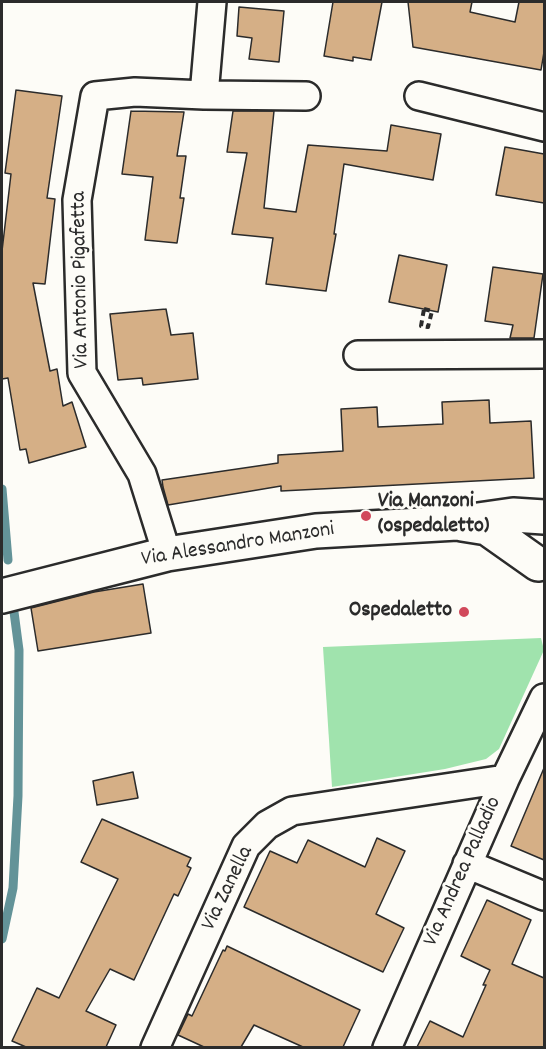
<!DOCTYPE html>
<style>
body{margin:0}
#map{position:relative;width:546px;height:1049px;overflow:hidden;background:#fdfcf7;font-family:Dekko,sans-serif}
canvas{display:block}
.frame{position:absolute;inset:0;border:3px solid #2b2b2b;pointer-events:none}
</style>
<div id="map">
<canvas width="546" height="1049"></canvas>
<div class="frame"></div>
</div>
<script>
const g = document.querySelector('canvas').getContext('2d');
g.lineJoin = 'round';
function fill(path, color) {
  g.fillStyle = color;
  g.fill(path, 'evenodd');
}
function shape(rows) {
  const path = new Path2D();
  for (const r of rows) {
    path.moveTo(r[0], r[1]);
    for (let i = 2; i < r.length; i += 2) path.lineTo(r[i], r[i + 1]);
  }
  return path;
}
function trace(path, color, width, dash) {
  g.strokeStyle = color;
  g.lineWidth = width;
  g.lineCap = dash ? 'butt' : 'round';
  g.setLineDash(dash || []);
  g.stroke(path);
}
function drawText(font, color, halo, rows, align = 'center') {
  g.font = font + ' Dekko,sans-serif';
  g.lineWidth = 6;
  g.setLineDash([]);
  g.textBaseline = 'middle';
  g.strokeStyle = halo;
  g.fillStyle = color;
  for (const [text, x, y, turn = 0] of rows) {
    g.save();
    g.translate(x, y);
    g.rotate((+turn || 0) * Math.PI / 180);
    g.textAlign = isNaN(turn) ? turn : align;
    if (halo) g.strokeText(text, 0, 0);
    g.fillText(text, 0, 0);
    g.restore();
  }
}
fill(shape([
 [541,638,544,650,499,749,486,759,445,769,332,787,323,647]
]), '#a0e3ad');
trace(shape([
 [2,489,8,560],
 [2,939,13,888,18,796,19,650,14,612]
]), '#639398', 9);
const building = shape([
 [333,2,382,2,371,60,353,57,353,61,324,56,333,2],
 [408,2,472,2,470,12,515,22,519,2,544,2,544,52,541,70,413,47,408,2],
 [239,7,284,11,279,62,249,59,252,38,237,36,239,7],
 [16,90,62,96,47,198,55,199,45,284,33,283,50,371,57,369,63,406,72,402,86,447,29,463,26,449,20,450,8,378,2,379,2,251,11,174,5,173,16,90],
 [131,111,184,112,177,156,186,156,180,198,184,198,177,243,145,240,153,177,122,174,131,111],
 [233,111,274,111,264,208,296,212,308,145,387,151,391,125,441,134,433,180,344,164,334,234,336,234,326,291,266,284,273,238,232,234,247,153,227,152,233,111],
 [505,147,544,154,544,203,496,195,505,147],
 [399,255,447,265,438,312,389,302,399,255],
 [493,267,543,274,534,338,510,338,513,325,485,321,493,267],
 [166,309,171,335,193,333,198,379,143,385,142,378,118,380,110,314,166,309],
 [489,400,490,423,531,421,534,478,281,491,281,486,168,505,163,487,162,480,278,463,278,455,343,451,341,409,377,407,378,427,443,424,442,402,489,400],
 [143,584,151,633,38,651,31,608,94,592,143,584],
 [544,768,544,860,511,846,544,768],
 [133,772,138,798,97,805,93,781,133,772],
 [102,819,191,858,187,866,191,868,178,896,174,894,134,980,110,969,86,1011,116,1025,106,1047,26,1047,12,1041,37,988,59,998,118,879,81,862,102,819],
 [377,838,405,851,376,914,404,928,383,972,244,907,270,851,297,863,308,840,365,867,377,838],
 [487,900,531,920,512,964,544,978,544,1047,417,1047,430,1021,463,1037,486,985,483,985,490,970,461,956,487,900],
 [227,946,360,1010,343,1047,303,1047,254,1025,241,1047,204,1047,178,1035,188,1014,192,1016,223,950,225,951,227,946]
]);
fill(building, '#d5af86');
trace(building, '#2b2b2b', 1.5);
const street = shape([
 [204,95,306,96],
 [419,96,544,127],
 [358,355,544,354],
 [167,554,142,474,82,373,77,200,95,96,135,92,204,95,212,2],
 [467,864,544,896],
 [155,1048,246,846,267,825,292,811,505,779],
 [387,1048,505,779,544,698]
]);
const secondary = shape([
 [462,524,487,528,538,564],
 [2,596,167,554,316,531,457,523,513,515,544,517]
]);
trace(street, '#2b2b2b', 32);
trace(secondary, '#2b2b2b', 38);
trace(shape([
 [424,309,432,311,428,327,421,326,424,309]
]), '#2b2b2b', 4, [6, 4.5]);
trace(street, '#fdfcf7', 27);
trace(secondary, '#fdfcf7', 33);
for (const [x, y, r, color] of [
 [366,516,6,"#d1495b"],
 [464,612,6,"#d1495b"]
]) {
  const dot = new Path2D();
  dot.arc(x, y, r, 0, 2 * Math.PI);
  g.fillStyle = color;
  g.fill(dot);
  trace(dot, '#fdfcf7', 2);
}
drawText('22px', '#2b2b2b', '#fdfcf7', [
 ["Via Antonio Pigafetta",82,280,-91],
 ["Via Alessandro Manzoni",238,546,-9],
 ["Via Andrea Palladio",464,872,-66],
 ["Via Zanella",229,889,-64]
]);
drawText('bold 22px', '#2b2b2b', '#fdfcf7', [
 ["Via Manzoni",378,503],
 ["(ospedaletto)",378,528],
 ["Ospedaletto",452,612,"right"]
], 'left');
</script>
